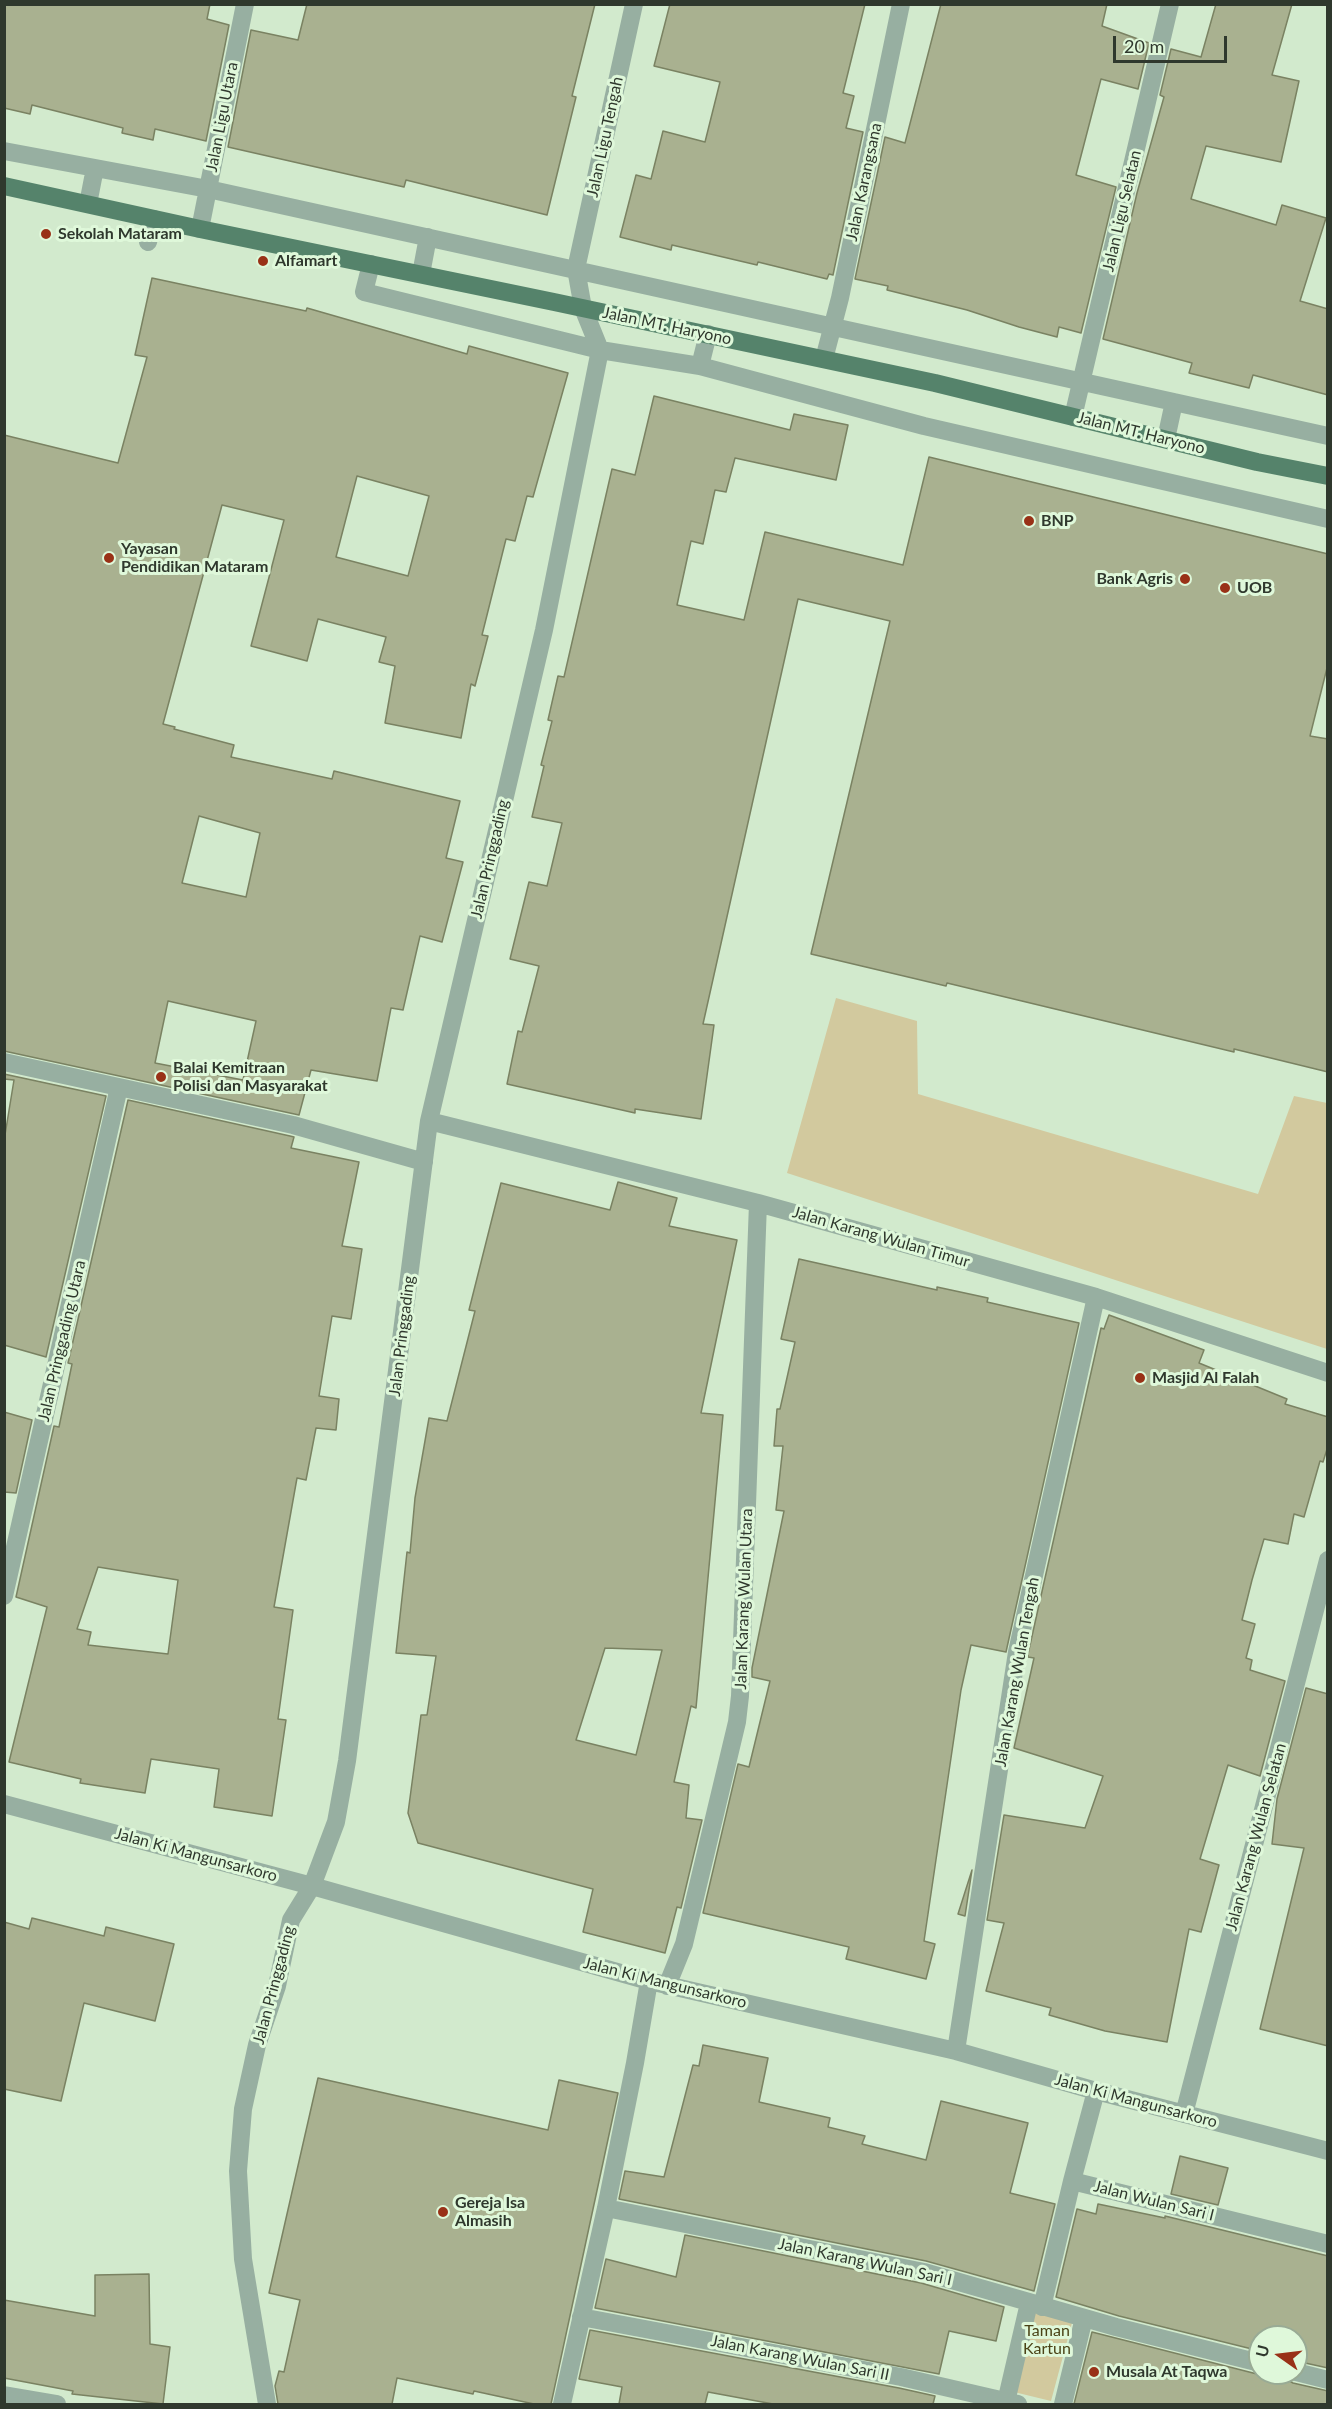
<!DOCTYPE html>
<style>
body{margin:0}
#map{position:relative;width:1332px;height:2409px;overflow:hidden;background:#d2eacd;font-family:Lato,sans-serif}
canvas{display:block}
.frame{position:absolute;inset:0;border:6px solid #2f382d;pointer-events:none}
.north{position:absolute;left:1248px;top:2325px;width:60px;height:60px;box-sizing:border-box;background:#dff8da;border:2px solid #99ab95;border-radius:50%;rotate:284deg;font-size:16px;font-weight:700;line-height:24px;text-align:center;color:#2f382d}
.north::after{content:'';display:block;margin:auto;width:21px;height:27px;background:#993117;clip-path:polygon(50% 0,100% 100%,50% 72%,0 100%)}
.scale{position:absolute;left:1113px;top:36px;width:114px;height:27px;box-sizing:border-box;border:3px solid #2f382d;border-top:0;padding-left:8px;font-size:18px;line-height:21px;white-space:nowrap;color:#2f382d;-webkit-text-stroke:4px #dff8da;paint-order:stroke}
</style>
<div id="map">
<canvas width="1332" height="2409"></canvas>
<div class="frame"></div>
<div class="north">U</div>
<div class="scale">20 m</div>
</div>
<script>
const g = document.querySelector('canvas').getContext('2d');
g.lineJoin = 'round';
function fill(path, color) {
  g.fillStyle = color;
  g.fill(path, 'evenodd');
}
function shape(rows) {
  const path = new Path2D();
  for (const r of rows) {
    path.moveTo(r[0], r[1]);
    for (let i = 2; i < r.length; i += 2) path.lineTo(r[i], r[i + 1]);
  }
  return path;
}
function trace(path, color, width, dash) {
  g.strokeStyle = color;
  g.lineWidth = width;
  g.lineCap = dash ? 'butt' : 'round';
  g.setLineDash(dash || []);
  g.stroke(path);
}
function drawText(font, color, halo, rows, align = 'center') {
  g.font = font + ' Lato,sans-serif';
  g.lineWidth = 6;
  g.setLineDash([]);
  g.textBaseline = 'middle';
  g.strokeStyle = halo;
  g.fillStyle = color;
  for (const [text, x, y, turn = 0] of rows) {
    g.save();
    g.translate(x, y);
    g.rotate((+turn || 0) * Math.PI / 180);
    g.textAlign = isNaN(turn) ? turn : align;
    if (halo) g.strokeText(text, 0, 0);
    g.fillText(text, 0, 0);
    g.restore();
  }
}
fill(shape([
 [836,998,917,1021,918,1094,1258,1194,1294,1096,1327,1103,1327,1349,787,1173],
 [1035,2309,1073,2319,1051,2401,1014,2392]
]), '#d2c99e');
const building = shape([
 [4,4,210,4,207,19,229,25,206,141,155,129,153,140,122,133,123,128,32,105,30,114,4,108,4,4],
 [307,4,595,4,572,96,576,97,547,215,406,180,404,187,228,147,251,30,298,40,307,4],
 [670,4,865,4,843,93,854,96,846,128,863,132,833,275,829,274,827,279,758,262,757,265,672,245,671,250,620,237,636,175,651,179,663,131,705,142,720,82,654,66,670,4],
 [941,4,1107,4,1102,26,1149,43,1138,89,1101,79,1076,175,1116,187,1081,333,1059,327,1057,337,1019,327,967,310,887,290,888,286,855,279,885,137,905,143,941,4],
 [1216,4,1292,4,1272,75,1299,81,1281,162,1206,146,1191,199,1276,225,1282,205,1326,218,1300,301,1328,309,1328,395,1253,375,1249,388,1189,373,1192,363,1103,339,1137,193,1164,97,1160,95,1171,49,1201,57,1216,4],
 [152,278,306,311,307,308,467,354,469,346,568,373,533,497,527,496,515,541,506,539,482,635,488,636,475,686,471,684,461,738,385,723,395,666,379,662,386,637,318,619,307,661,251,646,284,520,222,505,163,724,175,727,174,729,234,745,231,757,332,779,334,771,460,801,446,858,463,862,442,942,420,936,403,1010,391,1008,377,1081,311,1070,299,1115,4,1051,4,435,118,463,147,357,135,355,152,278],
 [357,476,429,496,408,576,336,557,357,476],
 [199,816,260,833,246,897,182,883,199,816],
 [168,1001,256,1021,243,1080,155,1063,168,1001],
 [654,396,790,430,794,414,848,425,836,480,735,458,726,492,715,490,703,544,691,541,677,605,744,620,765,532,903,565,929,457,1328,554,1328,664,1310,736,1328,739,1328,1072,1234,1049,1234,1052,947,983,946,986,811,954,890,621,798,599,703,1024,714,1025,701,1119,635,1109,635,1113,507,1084,518,1031,522,1032,539,966,510,959,529,882,547,886,562,823,532,817,544,766,541,765,552,721,548,720,558,676,564,677,612,469,635,475,654,396],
 [4,1074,106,1096,46,1357,4,1345,4,1141,14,1080,4,1079,4,1074],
 [128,1100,290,1136,294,1137,291,1148,359,1162,342,1246,362,1249,351,1319,332,1316,319,1396,339,1399,336,1430,316,1428,306,1480,297,1478,274,1607,293,1610,278,1719,286,1720,272,1816,214,1807,219,1769,151,1759,145,1793,80,1783,81,1779,9,1762,47,1607,16,1597,54,1426,59,1427,72,1364,68,1363,128,1100],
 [98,1567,178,1580,168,1654,88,1645,91,1632,77,1629,98,1567],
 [618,1182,677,1198,669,1226,737,1240,701,1413,723,1415,696,1708,691,1706,674,1782,689,1785,686,1818,702,1820,681,1908,677,1907,665,1953,583,1932,593,1889,418,1843,408,1813,421,1715,427,1715,436,1656,396,1653,407,1552,410,1553,415,1498,429,1418,447,1421,475,1311,469,1310,501,1183,610,1210,618,1182],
 [605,1648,662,1650,636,1755,576,1740,605,1648],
 [799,1259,937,1290,937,1287,988,1298,987,1302,1079,1323,1006,1652,971,1645,961,1690,924,1941,935,1944,926,1979,846,1959,849,1947,703,1913,738,1764,749,1767,770,1681,752,1677,752,1668,784,1511,776,1510,783,1446,774,1446,777,1409,780,1409,795,1342,781,1339,799,1259],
 [1109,1315,1204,1350,1199,1363,1287,1399,1285,1404,1328,1417,1328,1446,1323,1462,1320,1461,1304,1517,1294,1514,1288,1544,1264,1539,1252,1580,1242,1620,1255,1624,1246,1658,1252,1660,1250,1670,1285,1681,1260,1776,1228,1765,1200,1859,1219,1865,1201,1932,1189,1929,1167,2042,1105,2031,1049,2015,1051,2008,986,1991,1004,1923,987,1920,1004,1815,1085,1828,1103,1776,1014,1748,1034,1658,1028,1657,1028,1654,1101,1328,1104,1329,1109,1315],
 [4,1412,32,1420,16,1493,4,1492,4,1412],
 [1306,1688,1328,1694,1328,2046,1260,2029,1304,1848,1272,1844,1277,1799,1306,1688],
 [972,1870,965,1916,958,1914,972,1870],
 [32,1918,104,1936,106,1927,174,1944,155,2021,84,2003,61,2101,4,2089,4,1922,29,1929,32,1918],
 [703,2045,768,2058,759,2102,830,2118,828,2127,865,2136,862,2144,926,2160,941,2101,1028,2123,1010,2193,1055,2204,1034,2291,926,2261,619,2199,625,2171,664,2177,693,2065,699,2066,703,2045],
 [318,2078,548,2130,559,2080,618,2093,551,2404,534,2404,474,2391,473,2394,397,2378,392,2404,278,2404,275,2386,279,2371,284,2372,300,2300,269,2293,318,2078],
 [1180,2156,1228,2168,1218,2205,1171,2194,1180,2156],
 [1098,2204,1165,2218,1165,2216,1328,2256,1328,2368,1296,2361,1296,2337,1260,2337,1260,2351,1119,2316,1056,2297,1077,2209,1096,2214,1098,2204],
 [685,2235,921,2283,1004,2307,996,2341,949,2331,939,2374,595,2308,606,2259,676,2277,685,2235],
 [149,2274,150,2344,170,2347,163,2404,72,2394,73,2391,4,2378,4,2300,95,2316,95,2275,149,2274],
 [590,2330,899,2388,935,2396,933,2404,773,2404,708,2392,705,2404,619,2404,622,2387,579,2379,590,2330],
 [1092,2332,1257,2374,1285,2373,1288,2380,1293,2383,1328,2391,1328,2404,1074,2404,1092,2332]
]);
fill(building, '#a9b190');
trace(building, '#7a8262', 1.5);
trace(shape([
 [4,151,208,189,1328,436],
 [88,204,95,168],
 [200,229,245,4],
 [148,242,154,219],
 [371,264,364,292,600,350,700,366,924,426,1328,519],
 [421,274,428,237],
 [824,359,840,298,901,4],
 [700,366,708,334],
 [1073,417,1170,4],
 [1166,439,1174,402],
 [4,1062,293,1125,424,1162],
 [429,1121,758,1203,1096,1297,1328,1373],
 [4,1596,119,1087],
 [4,1804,312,1886,649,1981,956,2051,1096,2091,1328,2151],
 [667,1986,684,1944,737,1722,740,1696,758,1203],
 [956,2051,1017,1652,1096,1297],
 [1096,2091,1072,2181,1328,2244],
 [1184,2114,1328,1560],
 [606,2208,924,2272,1116,2327,1260,2363],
 [1042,2307,1072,2181],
 [581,2317,901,2377,1018,2404],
 [1296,2372,1328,2380],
 [4,2395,57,2404],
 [1006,2402,1029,2303],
 [267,2404,243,2259,238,2171,243,2109,257,2045,277,1986,291,1920,312,1886,336,1822,347,1761,429,1121,544,630,600,350,583,308,576,269,634,4],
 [562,2404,606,2208,635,2063,649,1981],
 [1063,2404,1084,2318]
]), '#97afa1', 18);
trace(shape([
 [4,186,200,229,554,302,935,383,1257,462,1328,476]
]), '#55836b', 18);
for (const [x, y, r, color] of [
 [46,234,6,"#993117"],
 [263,261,6,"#993117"],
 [1029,521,6,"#993117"],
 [109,558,6,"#993117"],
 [1185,579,6,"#993117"],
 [1225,588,6,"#993117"],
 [161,1077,6,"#993117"],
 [1140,1378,6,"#993117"],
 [443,2212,6,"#993117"],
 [1094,2372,6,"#993117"]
]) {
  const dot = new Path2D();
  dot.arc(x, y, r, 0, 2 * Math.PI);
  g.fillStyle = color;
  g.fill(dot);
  trace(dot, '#dff8da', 2);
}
drawText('16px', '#2f382d', '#dff8da', [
 ["Jalan Ligu Utara",222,117,-79],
 ["Jalan Ligu Tengah",605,137,-78],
 ["Jalan Karangsana",864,182,-78],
 ["Jalan Ligu Selatan",1122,211,-77],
 ["Jalan MT. Haryono",667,326,12],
 ["Jalan MT. Haryono",1141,433,14],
 ["Jalan Pringgading",490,859,-77],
 ["Jalan Karang Wulan Timur",881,1237,16],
 ["Jalan Pringgading",402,1336,-83],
 ["Jalan Pringgading Utara",62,1341,-77],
 ["Jalan Karang Wulan Utara",744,1599,-88],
 ["Jalan Karang Wulan Tengah",1017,1672,-80],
 ["Jalan Karang Wulan Selatan",1256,1837,-75],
 ["Jalan Ki Mangunsarkoro",196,1855,15],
 ["Jalan Ki Mangunsarkoro",665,1983,14],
 ["Jalan Pringgading",274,1985,-75],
 ["Jalan Ki Mangunsarkoro",1136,2101,15],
 ["Jalan Wulan Sari I",1154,2201,14],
 ["Jalan Karang Wulan Sari I",865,2262,12],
 ["Jalan Karang Wulan Sari II",800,2358,11]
]);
drawText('bold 16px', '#2f382d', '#dff8da', [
 ["Sekolah Mataram",58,234],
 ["Alfamart",275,261],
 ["BNP",1041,521],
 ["Yayasan",121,549],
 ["Pendidikan Mataram",121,567],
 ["Bank Agris",1173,579,"right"],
 ["UOB",1237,588],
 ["Balai Kemitraan",173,1068],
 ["Polisi dan Masyarakat",173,1086],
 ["Masjid Al Falah",1152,1378],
 ["Gereja Isa",455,2203],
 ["Almasih",455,2221],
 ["Musala At Taqwa",1106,2372]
], 'left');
drawText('16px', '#4a4216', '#dff8da', [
 ["Taman",1047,2331],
 ["Kartun",1047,2349]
]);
</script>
